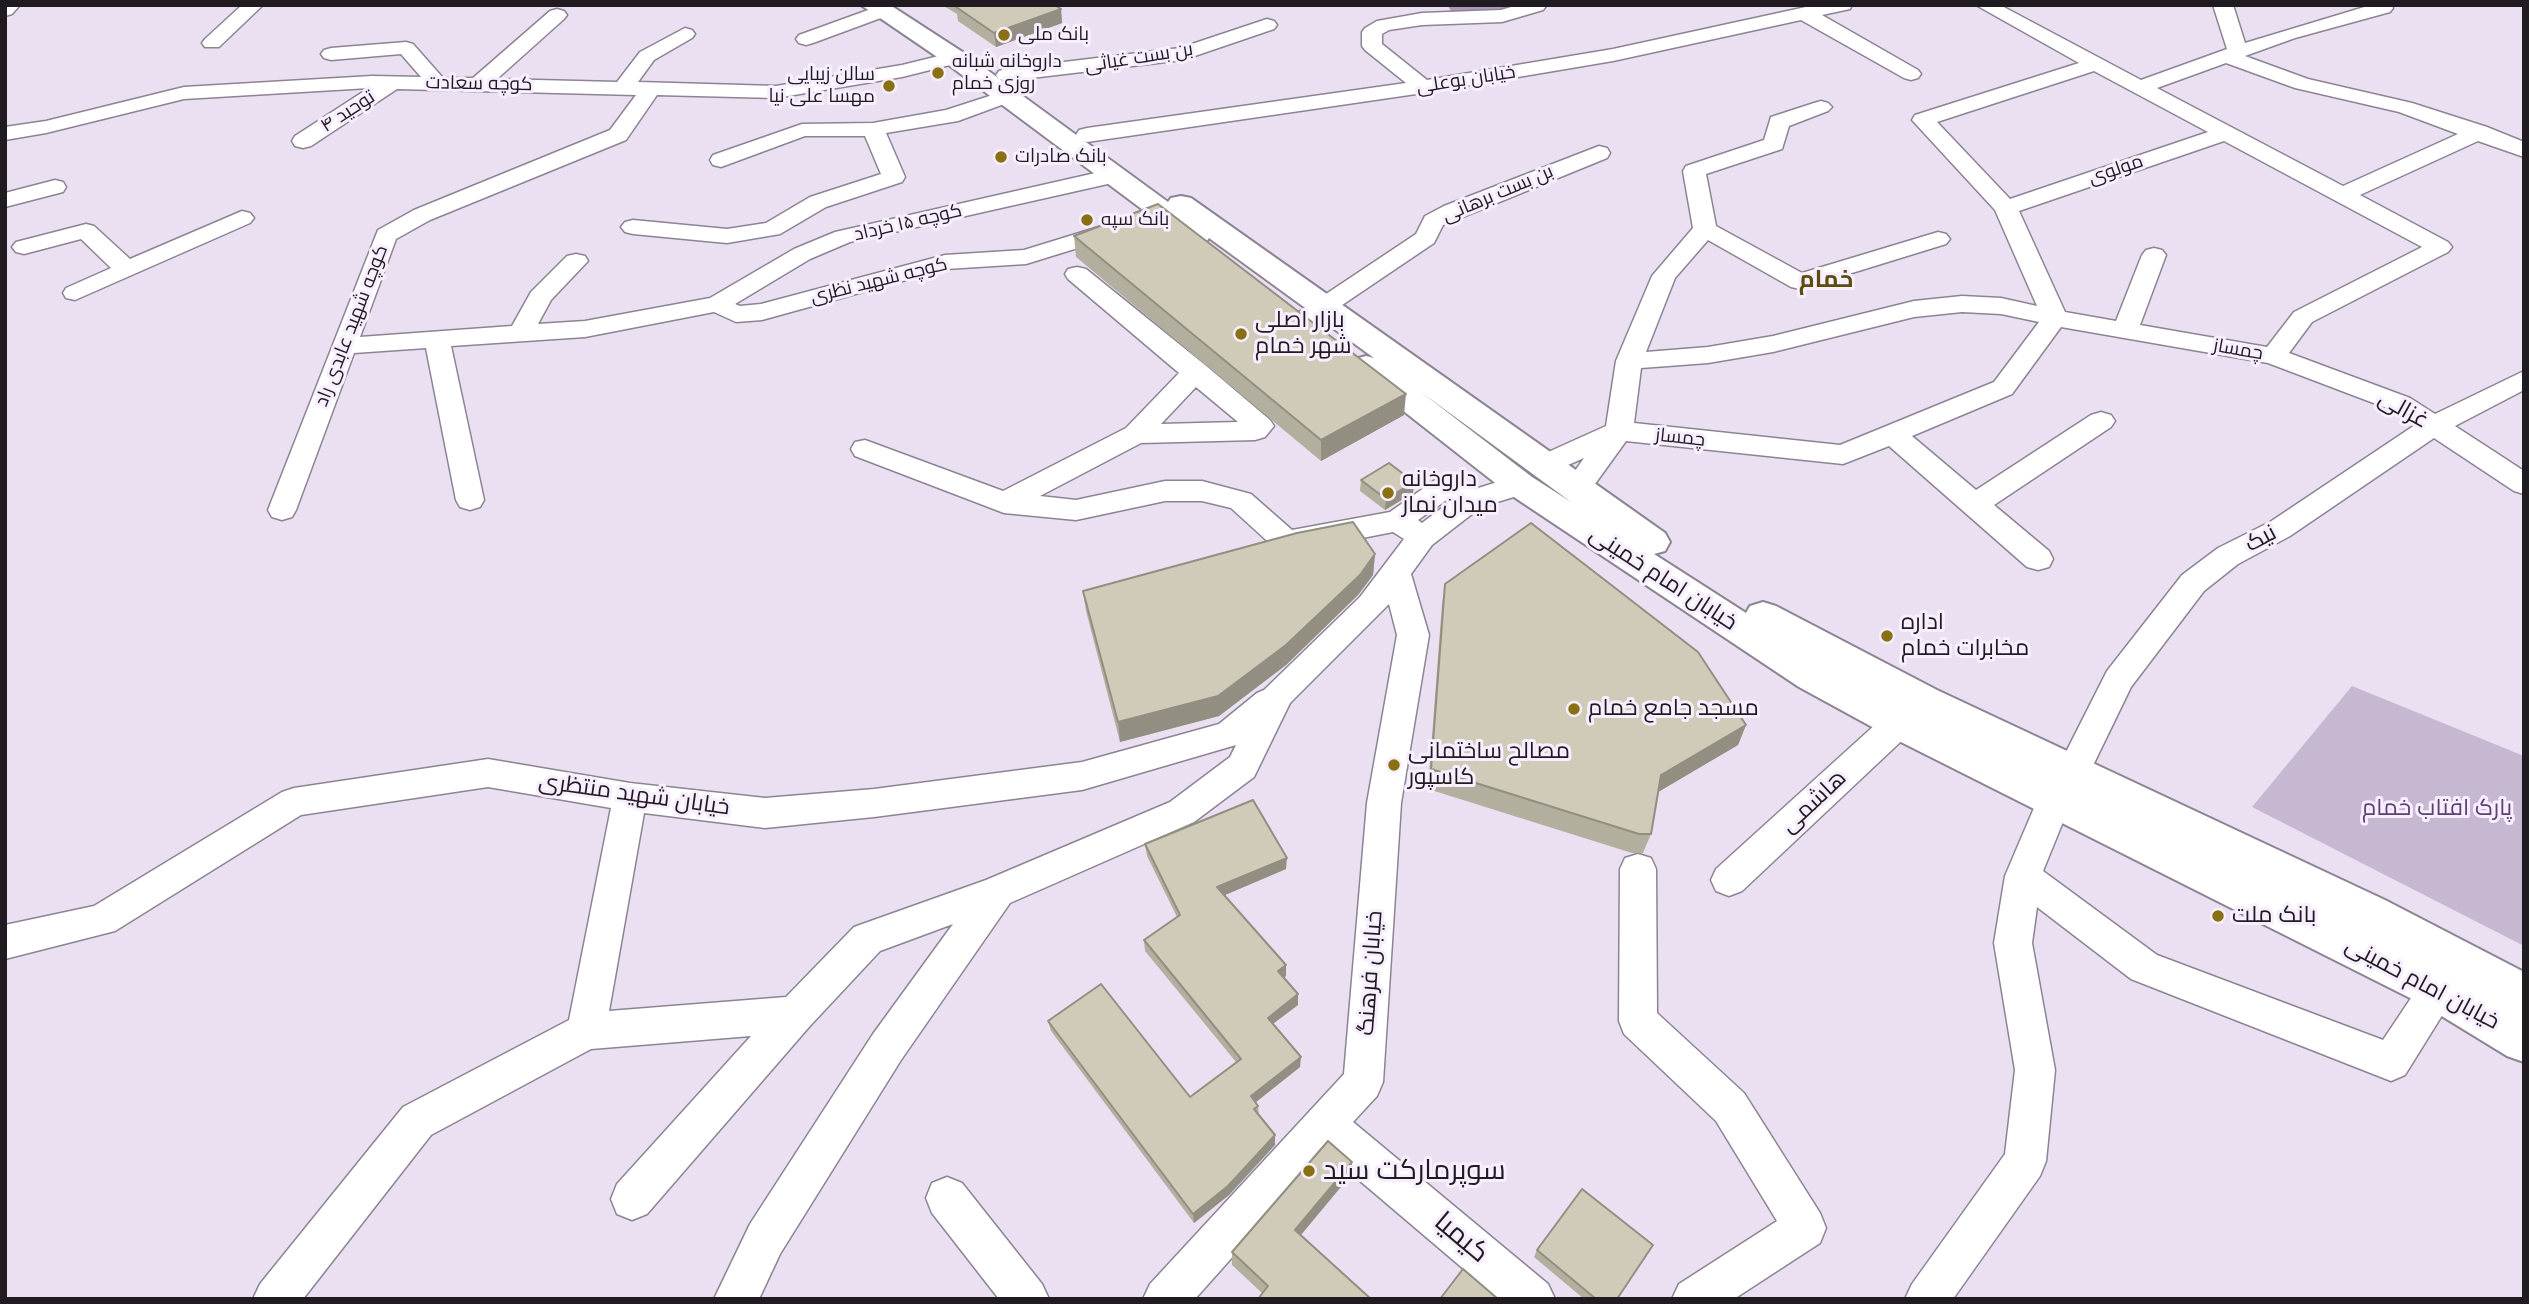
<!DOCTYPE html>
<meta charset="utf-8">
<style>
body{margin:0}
#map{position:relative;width:2529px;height:1304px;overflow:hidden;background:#eae0f1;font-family:"Space Grotesk",sans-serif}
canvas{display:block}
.frame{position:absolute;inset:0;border:7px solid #1f1b21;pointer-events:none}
</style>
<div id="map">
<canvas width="2529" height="1304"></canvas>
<div class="frame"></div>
</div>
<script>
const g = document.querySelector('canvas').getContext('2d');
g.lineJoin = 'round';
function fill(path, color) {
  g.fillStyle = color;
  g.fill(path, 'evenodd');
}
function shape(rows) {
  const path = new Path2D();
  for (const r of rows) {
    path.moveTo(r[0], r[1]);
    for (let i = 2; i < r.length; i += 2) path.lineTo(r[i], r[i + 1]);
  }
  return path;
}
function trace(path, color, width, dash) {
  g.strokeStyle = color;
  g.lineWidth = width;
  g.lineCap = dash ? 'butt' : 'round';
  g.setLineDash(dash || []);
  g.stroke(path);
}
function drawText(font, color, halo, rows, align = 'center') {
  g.font = font + ' "Space Grotesk",Cairo,sans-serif';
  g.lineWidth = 6;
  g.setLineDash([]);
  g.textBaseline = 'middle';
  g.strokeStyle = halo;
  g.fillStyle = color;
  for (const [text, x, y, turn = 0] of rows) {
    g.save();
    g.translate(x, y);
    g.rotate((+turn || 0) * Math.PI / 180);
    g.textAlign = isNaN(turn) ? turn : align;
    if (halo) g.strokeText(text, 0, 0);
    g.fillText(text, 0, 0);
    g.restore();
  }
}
fill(shape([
 [2352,686,2524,756,2524,946,2252,807]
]), '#c7b8d2');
fill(shape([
 [1447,5,1529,5,1524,12,1512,15,1464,15,1452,12,1447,5]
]), '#ae99be');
const minor = shape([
 [5,5,20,5,12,14,5,16,5,5],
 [242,5,263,5,219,47,205,47,202,43,205,39,242,5],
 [882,5,892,11,889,15,813,43,806,45,799,43,796,39,799,35,882,5],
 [1518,5,1546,6,1543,10,1502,22,1422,25,1389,30,1382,34,1382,44,1427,80,1613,49,1815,5,1852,5,1850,9,1822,15,1918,70,1921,74,1918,78,1911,80,1904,78,1801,20,1613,61,1423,93,1087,142,1079,140,1076,135,1079,130,1087,128,1406,83,1365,50,1362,46,1362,32,1365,28,1377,21,1422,13,1501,10,1518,5],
 [1976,5,2000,5,2141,80,2227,49,2213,5,2233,5,2245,43,2371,5,2391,5,2393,8,2390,12,2295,38,2245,56,2308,79,2412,103,2487,127,2524,142,2524,157,2478,141,2360,195,2448,242,2452,247,2448,252,2312,322,2289,353,2410,398,2435,414,2524,371,2524,390,2455,426,2524,471,2524,494,2514,491,2434,438,2290,536,2238,564,2204,591,2131,687,2084,784,2069,807,2043,871,2157,955,2383,1040,2425,977,2438,972,2451,977,2457,989,2451,1001,2405,1075,2391,1081,2131,979,2037,907,2032,943,2055,1070,2046,1161,2040,1176,1953,1299,1905,1299,1912,1284,2005,1154,2015,1070,1994,943,2005,876,2037,801,2060,764,2107,671,2182,575,2218,548,2270,522,2415,425,2392,410,2268,363,2061,327,2012,394,1912,436,1976,490,2091,415,2101,412,2111,415,2115,421,2111,427,1994,505,2049,551,2053,559,2049,567,2038,570,2027,567,1889,446,1843,464,1626,441,1587,495,1577,498,1567,495,1563,488,1584,458,1545,475,1535,472,1531,465,1535,458,1606,426,1616,361,1652,276,1693,228,1683,171,1686,166,1764,140,1771,117,1814,103,1821,101,1828,103,1832,107,1828,111,1789,126,1782,149,1706,174,1716,226,1802,273,1938,232,1946,234,1950,239,1946,244,1800,289,1791,287,1708,240,1675,278,1646,352,1708,347,1773,336,1914,301,1962,296,2001,298,2037,306,1995,210,1912,120,1915,115,2079,63,1976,5],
 [2226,63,2295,88,2399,112,2458,134,2343,186,2157,88,2226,63],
 [2094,71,2208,132,2010,199,1937,122,2094,71],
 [2224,141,2422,247,2294,312,2267,347,2140,325,2166,255,2162,250,2154,248,2146,250,2142,255,2116,321,2065,312,2019,211,2224,141],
 [1962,312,2001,314,2039,322,1994,382,1840,445,1634,423,1641,368,1708,363,1773,352,1914,317,1962,312],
 [557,9,564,11,567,15,564,19,497,79,617,82,640,52,685,28,692,30,695,34,692,38,654,60,638,82,776,86,902,65,955,52,962,54,965,58,962,62,902,77,776,98,657,95,626,140,430,220,396,239,360,337,512,326,531,292,567,256,576,254,585,256,588,261,551,300,538,324,585,321,710,298,794,249,835,232,1113,169,1121,171,1124,176,1121,181,850,242,810,259,735,304,740,306,761,304,945,255,1024,250,1115,222,1123,224,1127,229,1123,234,1026,264,946,269,762,320,736,322,714,312,585,337,451,346,484,500,480,507,470,510,460,507,456,500,426,348,354,353,296,510,292,517,282,520,272,517,268,510,378,230,414,210,610,130,636,95,397,89,311,146,303,148,295,146,292,141,295,136,369,88,184,99,46,133,5,140,5,127,46,121,184,87,372,76,421,77,401,54,331,60,324,58,321,54,324,50,331,48,406,42,413,44,443,78,473,78,550,11,557,9],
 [1267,19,1274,21,1277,25,1274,29,1183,60,1006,81,999,79,996,75,999,71,1006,69,1180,48,1267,19],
 [1008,90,1015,92,1018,96,1015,100,958,121,886,133,905,177,902,182,826,207,780,234,727,243,633,234,625,232,621,227,625,222,633,220,727,229,766,223,810,197,881,174,865,136,805,136,721,167,713,165,710,160,713,155,802,124,873,123,946,110,1008,90],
 [1599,146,1607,148,1610,153,1607,158,1443,225,1434,243,1314,324,1305,327,1296,324,1292,319,1296,314,1416,234,1425,216,1444,206,1599,146],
 [55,180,63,182,66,187,63,192,5,207,5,193,55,180],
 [242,211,250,213,254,218,250,223,75,300,66,298,63,293,66,288,111,268,81,239,24,254,16,252,12,247,16,242,86,224,94,226,130,259,242,211],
 [1077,267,1086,269,1205,365,1270,420,1274,426,1265,437,1255,440,1141,443,1040,496,1076,500,1165,481,1202,481,1251,494,1292,530,1390,512,1438,478,1448,475,1475,489,1520,475,1530,478,1534,485,1530,492,1481,507,1432,545,1411,574,1429,635,1401,803,1383,1082,1377,1096,1353,1122,1548,1284,1555,1299,1499,1299,1326,1152,1195,1299,1143,1299,1150,1284,1344,1074,1367,803,1397,635,1389,604,1290,703,1254,777,1194,822,1010,903,901,1060,780,1254,759,1299,714,1299,750,1224,873,1034,953,924,880,951,809,1027,647,1214,632,1220,617,1214,611,1199,617,1184,751,1036,591,1049,431,1135,303,1299,253,1299,260,1284,403,1107,569,1020,611,808,488,787,301,815,115,931,5,959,5,925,94,906,282,792,294,788,488,759,630,783,765,798,874,789,1082,762,1219,724,1257,693,1264,690,1360,597,1404,539,1393,532,1286,553,1276,549,1231,508,1202,501,1165,501,1076,520,1004,513,855,456,851,449,855,442,865,440,1003,491,1126,428,1179,373,1068,279,1065,274,1068,269,1077,267],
 [1196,387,1238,422,1161,424,1196,387],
 [1448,499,1451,501,1422,523,1418,520,1448,499],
 [1236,745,1230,757,1170,802,986,880,854,927,786,997,609,1011,644,813,765,828,874,817,1082,790,1236,745],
 [1899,710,1911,714,1915,723,1911,732,1742,891,1729,896,1716,891,1711,880,1716,869,1887,714,1899,710],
 [1638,854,1651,858,1656,869,1657,1013,1744,1093,1820,1213,1826,1228,1820,1243,1734,1299,1672,1299,1679,1284,1777,1221,1716,1121,1624,1034,1619,1021,1620,869,1625,858,1638,854],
 [947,1177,962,1183,1042,1284,1049,1299,999,1299,932,1213,926,1198,932,1183,947,1177]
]);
const major = shape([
 [861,5,890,5,964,53,1168,202,1171,198,1181,196,1191,198,1665,533,1670,542,1665,551,1654,554,1746,613,1750,606,1763,602,1776,606,1937,690,2385,900,2524,972,2524,1062,2507,1056,2422,1004,1885,734,1799,687,1508,493,1355,373,1350,366,1355,359,1366,356,1374,358,1209,238,1206,242,1196,245,1186,242,946,63,861,5],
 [1421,392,1571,502,1532,477,1421,392]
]);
trace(minor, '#8c8493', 3);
trace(major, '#8c8493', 4);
fill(minor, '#fff');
fill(major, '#fff');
fill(shape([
 [942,5,1055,5,1061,9,1062,23,996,47,958,21,957,14],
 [1074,236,1404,415,1321,461,1076,257],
 [1361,480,1414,482,1413,493,1385,510,1360,491],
 [1375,554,1373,575,1358,595,1286,665,1219,716,1120,742,1086,611,1083,591],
 [1445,584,1746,725,1738,745,1658,792,1651,834,1643,853,1632,853,1428,789,1442,604],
 [1145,844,1286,869,1225,895,1286,965,1286,976,1284,977,1298,994,1298,1005,1273,1024,1300,1067,1256,1102,1258,1106,1259,1115,1275,1135,1275,1145,1229,1195,1194,1223,1051,1031,1048,1021,1190,1097,1236,1062,1145,951,1144,940,1177,917,1147,856],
 [1352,1162,1350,1176,1301,1235,1371,1299,1262,1293,1232,1265,1232,1252],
 [1537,1250,1617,1299,1584,1299,1534,1257]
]), '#b3af9f');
fill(shape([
 [1061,9,1062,23,996,47,994,33],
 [1406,394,1404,415,1321,461,1321,440],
 [1414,482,1413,493,1385,510,1386,499],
 [1375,554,1373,575,1358,595,1286,665,1219,716,1120,742,1118,722],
 [1746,725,1738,745,1653,795,1661,775],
 [1287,858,1286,869,1218,898,1217,887],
 [1286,965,1286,976,1278,982,1278,971],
 [1298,994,1298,1005,1267,1028,1268,1018],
 [1301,1057,1300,1067,1251,1106,1251,1096],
 [1275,1135,1275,1145,1229,1195,1194,1223,1193,1214],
 [1352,1162,1350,1176,1294,1243,1295,1230]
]), '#928e82');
const building = shape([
 [961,5,1055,5,1061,9,994,33,956,7,961,5],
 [1158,204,1406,394,1321,440,1074,236,1158,204],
 [1389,463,1414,482,1386,499,1361,480,1389,463],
 [1353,522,1375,554,1360,575,1286,645,1218,696,1118,722,1083,591,1297,533,1353,522],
 [1531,523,1698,652,1746,725,1661,775,1651,834,1639,834,1431,769,1445,584,1531,523],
 [1253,800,1287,858,1217,887,1286,965,1278,971,1298,994,1268,1018,1301,1057,1251,1096,1258,1106,1254,1109,1275,1135,1228,1186,1193,1214,1048,1021,1101,984,1190,1097,1241,1059,1144,940,1180,915,1145,844,1253,800],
 [1328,1141,1352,1162,1295,1230,1371,1299,1258,1299,1268,1286,1232,1252,1328,1141],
 [1582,1189,1653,1245,1617,1299,1596,1299,1537,1250,1582,1189],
 [1463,1269,1498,1299,1440,1299,1463,1269]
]);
fill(building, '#d0cbb9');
trace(building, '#928e82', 2);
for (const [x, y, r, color] of [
 [1004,35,7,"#897113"],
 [938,73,7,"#897113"],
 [889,86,7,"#897113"],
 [1001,157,7,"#897113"],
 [1087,220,7,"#897113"],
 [1241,334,7,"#897113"],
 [1388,493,7,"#897113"],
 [1887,636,7,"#897113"],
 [1574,709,7,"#897113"],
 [1394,765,7,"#897113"],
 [2218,916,7,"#897113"],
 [1309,1171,7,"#897113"]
]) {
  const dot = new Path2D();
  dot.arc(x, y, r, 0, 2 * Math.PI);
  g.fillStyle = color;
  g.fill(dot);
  trace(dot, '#f7eefe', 2.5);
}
drawText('19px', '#1f1b21', '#f7eefe', [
 ["بانک ملی",1018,35],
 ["داروخانه شبانه",952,62],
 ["روزی خمام",952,84],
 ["سالن زیبایی",875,75,"right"],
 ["مهسا علی نیا",875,97,"right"],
 ["بانک صادرات",1015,157],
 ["بانک سپه",1101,220]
], 'left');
drawText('19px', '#1f1b21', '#f7eefe', [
 ["بن بست غیاثی",1139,58,-9],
 ["خیابان بوعلی",1466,80,-9],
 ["کوچه سعادت",479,84,1],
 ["توحید ۴",348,112,-33],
 ["مولوی",2116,170,-19],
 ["بن بست برهانی",1498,194,-23],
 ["کوچه ۱۵ خرداد",908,223,-13],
 ["کوچه شهید نظری",879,281,-14],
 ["کوچه شهید عابدی راد",352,326,-69],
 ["چمساز",2238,350,10],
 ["چمساز",1680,438,6]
]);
drawText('23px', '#1f1b21', '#f7eefe', [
 ["بازار اصلی",1255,321],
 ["شهر خمام",1255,347],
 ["داروخانه",1402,480],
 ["میدان نماز",1402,506],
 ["اداره",1901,623],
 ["مخابرات خمام",1901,649],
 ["مسجد جامع خمام",1588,709],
 ["مصالح ساختمانی",1408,752],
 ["کاسپور",1408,778],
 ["بانک ملت",2232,916]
], 'left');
drawText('23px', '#1f1b21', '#f7eefe', [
 ["غزالی",2403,410,29],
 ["نیک",2261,539,-28],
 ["خیابان امام خمینی",1663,579,33],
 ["خیابان شهید منتظری",634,795,8],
 ["هاشمی",1814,802,-43],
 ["خیابان فرهنگ",1371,973,-86],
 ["خیابان امام خمینی",2422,984,28]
]);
drawText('23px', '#5e4072', '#f7eefe', [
 ["پارک افتاب خمام",2437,809]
]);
drawText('bold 24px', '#5d4d0e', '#f7eefe', [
 ["خمام",1826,280]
]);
drawText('28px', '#1f1b21', '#f7eefe', [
 ["سوپرمارکت سید",1323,1171]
], 'left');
drawText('28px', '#1f1b21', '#f7eefe', [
 ["کیمیا",1461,1238,40]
]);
</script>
